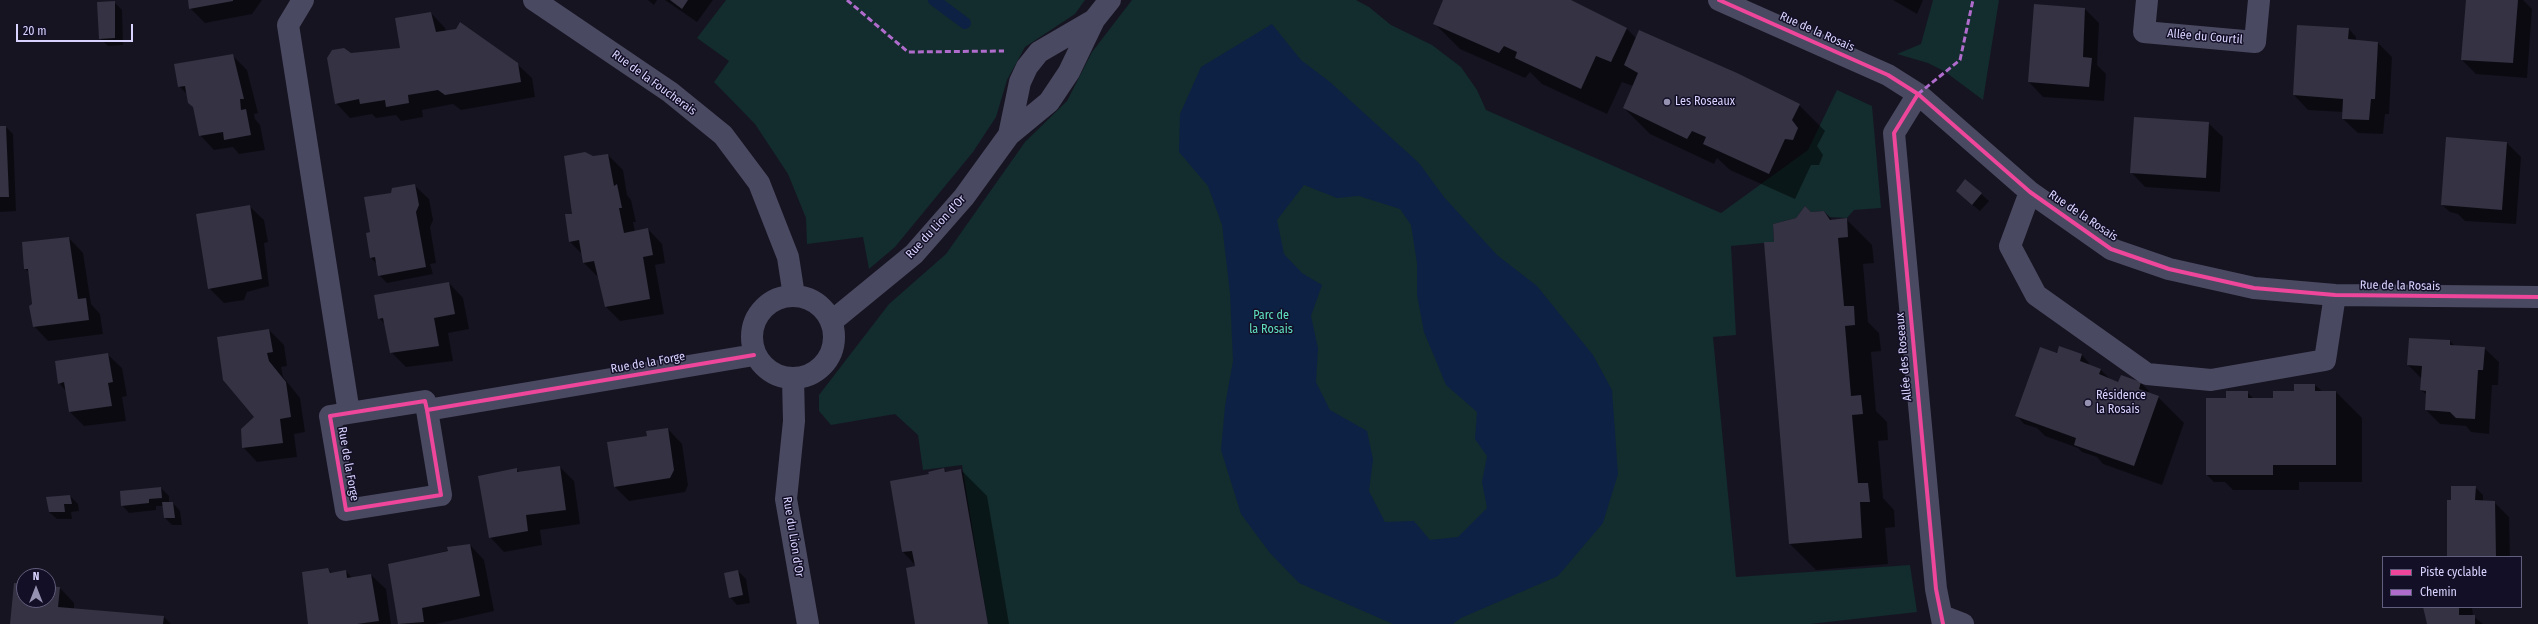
<!DOCTYPE html>
<meta charset="utf-8">
<style>
body{margin:0}
#map{position:relative;width:2538px;height:624px;overflow:hidden;background:#161421;font-family:"Fira Sans Condensed",sans-serif}
canvas{display:block}
.legend{position:absolute;left:2382px;top:556px;width:140px;height:52px;box-sizing:border-box;background:#130f26;border:1px solid #625e7d;margin:0;padding:5px 7px;list-style:none;font-size:12px;color:#d9d4ff}
.legend li{display:flex;align-items:center;gap:8px;height:20px}
.legend b{width:20px;border:1px solid #625e7d}
.north{position:absolute;left:16px;top:568px;width:40px;height:40px;box-sizing:border-box;background:#130f26;border:1px solid #625e7d;border-radius:50%;rotate:0deg;font-size:11px;font-weight:700;line-height:16px;text-align:center;color:#d9d4ff}
.north::after{content:'';display:block;margin:auto;width:14px;height:18px;background:#9591b1;clip-path:polygon(50% 0,100% 100%,50% 72%,0 100%)}
.scale{position:absolute;left:16px;top:24px;width:117px;height:18px;box-sizing:border-box;border:2px solid #d9d4ff;border-top:0;padding-left:5px;font-size:12px;line-height:14px;white-space:nowrap;color:#d9d4ff;-webkit-text-stroke:3px #130f26;paint-order:stroke}
</style>
<div id="map">
<canvas width="2538" height="624"></canvas>
<ul class="legend">
<li><b style="height:5px;background:#ed469a"></b>Piste cyclable</li>
<li><b style="height:5px;background:#b06ccc"></b>Chemin</li>
</ul>
<div class="north">N</div>
<div class="scale">20 m</div>
</div>
<script>
const g = document.querySelector('canvas').getContext('2d');
g.lineJoin = 'round';
function fill(path, color) {
  g.fillStyle = color;
  g.fill(path, 'evenodd');
}
function shape(rows) {
  const path = new Path2D();
  for (const r of rows) {
    if (r.length === 3) {
      path.moveTo(r[0] + r[2], r[1]);
      path.arc(r[0], r[1], r[2], 0, 2 * Math.PI);
      continue;
    }
    path.moveTo(r[0], r[1]);
    for (let i = 2; i < r.length; i += 2) path.lineTo(r[i], r[i + 1]);
  }
  return path;
}
function trace(path, color, width, dash) {
  g.strokeStyle = color;
  g.lineWidth = width;
  g.lineCap = dash ? 'butt' : 'round';
  g.setLineDash(dash || []);
  g.stroke(path);
}
function drawText(font, color, halo, rows, align = 'center') {
  g.font = font + ' "Fira Sans Condensed",sans-serif';
  g.lineWidth = 3;
  g.setLineDash([]);
  g.textBaseline = 'middle';
  g.strokeStyle = halo;
  g.fillStyle = color;
  for (const [text, x, y, turn = 0] of rows) {
    g.save();
    g.translate(x, y);
    g.rotate((+turn || 0) * Math.PI / 180);
    g.textAlign = isNaN(turn) ? turn : align;
    if (halo) g.strokeText(text, 0, 0);
    g.fillText(text, 0, 0);
    g.restore();
  }
}
fill(shape([
 [726,0,1085,0,1075,14,1025,47,1007,80,996,117,973,152,895,247,869,269,863,237,807,244,806,218,788,174,755,124,714,82,729,61,697,38],
 [1132,0,1356,0,1369,7,1391,25,1432,45,1461,67,1477,90,1486,110,1721,213,1808,150,1837,90,1872,106,1881,208,1854,210,1847,218,1830,217,1824,211,1811,212,1805,206,1796,218,1773,224,1774,242,1731,246,1736,335,1713,337,1736,577,1910,565,1917,612,1810,624,988,624,962,465,923,470,918,435,895,414,831,425,819,411,819,395,889,304,946,254,1025,142,1067,101,1092,52],
 [1933,0,1999,0,1983,100,1944,71,1928,63,1897,54,1921,44]
]), '#132c2d');
fill(shape([
 [1272,24,1301,60,1330,82,1419,163,1444,197,1497,255,1537,286,1593,355,1612,390,1618,474,1603,523,1558,576,1461,618,1453,624,1393,624,1299,583,1270,553,1241,514,1221,450,1225,406,1233,361,1230,293,1222,225,1208,186,1179,152,1180,114,1201,67],
 [1304,185,1337,198,1359,196,1400,209,1411,225,1417,263,1417,295,1424,332,1446,385,1477,412,1475,439,1487,456,1482,482,1487,508,1458,537,1430,540,1414,521,1385,522,1369,491,1373,459,1367,431,1330,410,1316,382,1318,348,1311,316,1322,285,1302,273,1284,254,1277,220]
]), '#0d2144');
fill(shape([
 [189,0,262,0,252,14,205,23,190,8],
 [648,0,657,0,654,5],
 [665,0,713,0,697,22],
 [1444,0,1566,0,1627,29,1636,38,1799,105,1825,131,1817,146,1823,155,1819,165,1811,165,1795,199,1730,170,1717,158,1714,164,1650,134,1624,108,1633,86,1622,82,1607,114,1542,84,1530,72,1525,78,1460,49,1434,23],
 [1893,0,1923,0,1917,14],
 [2467,0,2523,0,2532,9,2527,78,2476,74,2462,60],
 [114,2,122,10,123,45,108,46,100,38],
 [2085,9,2099,23,2097,65,2106,74,2104,101,2043,97,2029,82],
 [431,13,445,28,446,31,517,64,532,78,535,97,461,110,453,104,422,110,423,117,401,121,396,115,376,118,372,114,350,118,336,103,351,54,401,49],
 [2298,26,2349,29,2356,37,2356,41,2378,43,2392,57,2389,114,2385,114,2383,134,2358,133,2343,119,2343,112,2308,110,2294,95],
 [232,55,247,70,258,113,254,114,255,119,260,125,265,150,239,154,233,147,214,150,200,135,195,108,188,95,179,86],
 [2208,123,2223,137,2220,192,2145,187,2131,172],
 [0,127,6,127,13,134,16,211,0,212],
 [2507,143,2521,157,2516,224,2465,221,2458,214,2450,212,2442,205],
 [608,155,623,170,627,195,631,200,636,222,633,222,635,232,648,229,662,244,665,263,655,265,664,314,620,321,606,307,599,278,584,263,583,255,570,242,566,215,573,215,592,157],
 [414,185,429,199,433,220,430,227,436,263,430,264,433,274,387,283,379,275,377,264,371,258,371,233,392,194],
 [1981,194,1989,201,1980,211,1964,198],
 [249,206,264,220,268,242,264,243,269,286,247,292,244,300,224,303,209,288],
 [1824,212,1832,220,1846,219,1872,245,1874,263,1863,264,1868,322,1879,333,1881,351,1871,352,1876,411,1887,422,1888,440,1878,441,1883,498,1894,510,1895,527,1885,528,1888,564,1816,570,1790,544,1776,243,1797,219,1811,213],
 [69,238,83,253,91,304,100,314,103,334,48,341,34,326,29,272,25,269],
 [449,283,463,298,469,329,448,333,453,361,406,367,391,352,386,325,379,318],
 [269,330,284,345,287,366,281,367,283,377,300,398,305,432,294,434,297,457,257,462,243,447,256,418],
 [2450,341,2455,346,2484,348,2499,362,2498,385,2492,385,2489,434,2471,432,2466,426,2440,424,2426,410,2427,395,2421,390,2422,379,2408,365],
 [2059,348,2082,355,2089,363,2089,365,2100,369,2111,380,2119,383,2121,376,2141,383,2149,391,2148,393,2158,397,2184,423,2162,485,2103,464,2097,457,2082,452,2078,448,2045,436,2037,428,2024,424,2017,416],
 [107,354,122,368,127,396,122,397,126,421,84,426,70,412,66,391,59,383],
 [2295,385,2315,385,2323,392,2336,392,2362,418,2362,482,2299,482,2299,490,2233,490,2225,482,2214,482,2207,475,2227,399,2247,392,2254,399,2274,399,2295,392],
 [668,429,682,444,688,485,685,492,629,501,615,487,608,443,648,437],
 [560,467,574,481,580,524,540,530,542,545,504,552,490,537,517,470,520,472],
 [944,470,947,472,961,470,987,496,1009,624,916,624,917,567,903,552,930,475],
 [2475,487,2483,495,2483,502,2494,502,2509,517,2510,557,2448,557,2454,502],
 [161,488,169,496,169,503,173,503,180,511,182,525,172,525,165,518,164,506,156,506,156,510,129,513,122,505],
 [70,496,78,504,79,511,71,512,72,519,57,519,49,512],
 [470,545,484,560,494,611,436,624,399,624,389,565],
 [328,569,333,574,346,571,352,578,371,575,386,589,391,624,309,624],
 [738,571,746,579,750,603,737,605,730,597],
 [24,585,24,600,48,600,48,587,60,588,74,603,74,609,164,617,171,624,11,624],
 [2424,607,2472,607,2473,616,2483,624,2428,624]
]), '#0007');
trace(shape([
 [934,0,965,23]
]), '#0d2144', 12);
fill(shape([
 [188,0,233,0,233,1,189,9],
 [670,0,688,0,682,9],
 [1443,0,1571,0,1627,28,1611,62,1596,56,1581,89,1515,58,1517,52,1504,46,1499,53,1433,24],
 [2466,0,2518,0,2513,63,2461,60],
 [115,1,115,38,99,39,97,2],
 [2034,4,2085,8,2083,57,2092,58,2089,87,2028,82],
 [431,12,436,32,456,29,460,22,518,63,521,82,445,95,438,90,408,95,409,103,386,107,385,100,360,104,359,99,335,104,327,58,332,50,344,48,351,53,400,48,395,18],
 [2297,25,2349,28,2348,39,2378,42,2375,99,2371,99,2369,120,2342,119,2343,99,2293,95],
 [1639,30,1737,73,1800,104,1792,120,1798,128,1793,140,1785,139,1769,174,1703,144,1706,137,1692,131,1687,139,1623,108,1638,73,1624,65],
 [233,54,244,99,240,99,241,110,246,109,251,135,224,140,223,132,199,136,193,107,188,103,185,86,178,87,174,64],
 [2134,117,2209,122,2206,178,2130,173],
 [0,126,6,126,9,197,0,197],
 [2446,137,2507,142,2502,210,2441,205],
 [585,152,593,156,608,154,614,186,617,184,622,208,619,208,624,233,648,228,653,255,643,257,650,299,605,307,594,261,583,263,579,240,569,242,565,214,572,214,564,156],
 [1965,179,1982,193,1972,205,1956,191],
 [415,184,419,205,416,212,426,267,378,276,375,257,370,258,366,233,370,232,364,197,391,193,392,188],
 [250,205,262,279,208,289,196,214],
 [1805,206,1811,212,1824,211,1830,220,1847,218,1848,237,1838,238,1844,306,1854,306,1855,325,1845,326,1851,396,1861,395,1863,414,1852,415,1858,483,1868,483,1870,502,1860,502,1862,538,1789,544,1764,242,1774,242,1773,224,1796,218],
 [69,237,78,299,86,298,89,320,33,327,29,306,32,304,28,269,24,269,22,242],
 [449,282,455,314,434,318,439,346,390,353,383,318,378,319,374,295],
 [269,329,273,352,267,353,269,361,286,382,291,417,280,419,283,443,242,448,241,429,254,417,223,380,217,337],
 [2409,338,2450,340,2450,345,2485,347,2483,370,2478,370,2475,419,2456,418,2450,412,2425,410,2426,391,2420,390,2422,366,2407,365],
 [2059,346,2082,354,2080,361,2101,369,2099,374,2118,382,2121,375,2141,382,2139,389,2159,396,2134,466,2074,445,2076,438,2015,416,2040,347,2057,353],
 [108,353,113,382,108,383,112,406,69,412,64,382,58,384,55,361],
 [2294,384,2315,384,2315,391,2336,391,2336,465,2273,465,2273,475,2206,475,2206,398,2226,398,2226,391,2248,391,2248,398,2273,398,2273,391,2294,391],
 [668,428,674,470,670,478,614,487,607,442,647,436,646,431],
 [560,466,566,510,526,515,528,531,489,538,478,476,517,468,517,472],
 [944,468,945,472,961,469,988,624,915,624,906,568,915,566,912,551,902,552,890,481,929,474,928,472],
 [2451,486,2476,486,2475,500,2495,501,2496,557,2447,557,2447,500,2451,500],
 [161,487,162,498,149,499,149,503,121,506,120,491],
 [70,495,72,504,64,504,65,512,49,512,46,497],
 [162,502,173,502,175,518,164,518],
 [470,544,480,596,422,608,424,622,398,624,388,564,448,551,447,547],
 [328,568,330,573,346,570,347,578,371,574,379,621,357,624,308,624,302,572],
 [738,570,743,595,729,598,724,573],
 [14,583,24,584,24,600,48,600,48,586,60,587,58,607,164,616,163,624,10,624],
 [2423,607,2459,607,2459,615,2475,615,2475,624,2427,624]
]), '#343243');
trace(shape([
 [303,0,288,25,349,413],
 [534,0,670,92,723,135,759,183,788,257,794,296],
 [1719,0,1888,75,1918,94,2030,192,2111,249,2169,269,2254,288,2335,295,2538,297],
 [2147,0,2144,32,2255,42,2259,0],
 [1918,94,1894,133,1936,589,1943,624],
 [1009,135,1020,82,1027,67,1039,52,1094,20],
 [2030,192,2010,246,2036,295,2147,374,2211,380,2325,360,2335,295],
 [793,337,41],
 [831,322,914,254,964,197,1009,135,1049,102,1069,72,1094,20,1110,0],
 [793,378,794,421,786,499,808,624],
 [427,410,441,495,346,510,330,416,425,401,427,410,754,355],
 [1942,616,1963,624]
]), '#4a4962', 22);
trace(shape([
 [847,0,908,52,1004,51],
 [1918,94,1960,60,1973,0]
]), '#b06ccc', 3, [6, 3]);
trace(shape([
 [1719,0,1888,75,1918,94,2030,192,2111,249,2169,269,2254,288,2335,295,2538,297],
 [1918,94,1894,133,1936,589,1943,624],
 [427,410,441,495,346,510,330,416,425,401,427,410,754,355]
]), '#ed469a', 4);
for (const [x, y, r, color] of [
 [1667,102,4,"#9591b1"],
 [2088,403,4,"#9591b1"]
]) {
  const dot = new Path2D();
  dot.arc(x, y, r, 0, 2 * Math.PI);
  g.fillStyle = color;
  g.fill(dot);
  trace(dot, '#130f26', 1.5);
}
drawText('12px', '#d9d4ff', '#130f26', [
 ["Rue de la Rosais",1817,32,24],
 ["Allée du Courtil",2205,37,5],
 ["Rue de la Foucherais",654,83,36],
 ["Rue de la Rosais",2083,216,34],
 ["Rue du Lion d'Or",936,227,-47],
 ["Rue de la Rosais",2400,286,1],
 ["Allée des Roseaux",1904,357,-95],
 ["Rue de la Forge",648,363,-10],
 ["Rue de la Forge",348,464,80],
 ["Rue du Lion d'Or",793,537,81]
]);
drawText('12px', '#d9d4ff', '#130f26', [
 ["Les Roseaux",1675,102],
 ["Résidence",2096,396],
 ["la Rosais",2096,410]
], 'left');
drawText('12px', '#5fe0c0', '#130f26', [
 ["Parc de",1271,316],
 ["la Rosais",1271,330]
]);
</script>
